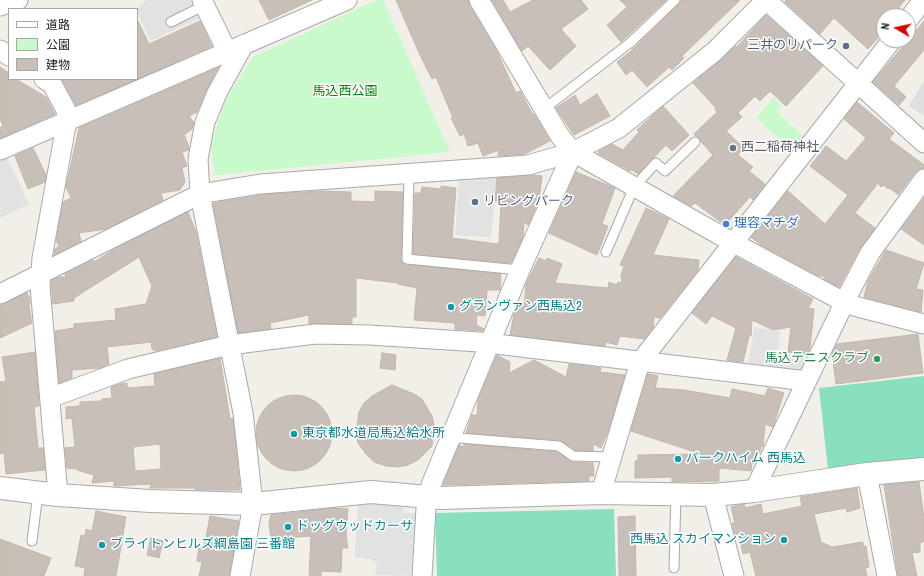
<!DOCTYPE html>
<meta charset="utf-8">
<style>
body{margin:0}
#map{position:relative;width:924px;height:576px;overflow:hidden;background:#f2efe9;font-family:"Archivo Narrow","Noto Sans JP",sans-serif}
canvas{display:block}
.legend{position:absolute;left:8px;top:8px;width:130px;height:72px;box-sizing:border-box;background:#fff;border:1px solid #a7a7a7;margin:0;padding:5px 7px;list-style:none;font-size:12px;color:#222}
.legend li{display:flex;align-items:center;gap:8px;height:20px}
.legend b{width:20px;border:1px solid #a7a7a7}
.north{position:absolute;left:876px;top:8px;width:40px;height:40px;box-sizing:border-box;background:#fff;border:1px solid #a7a7a7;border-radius:50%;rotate:279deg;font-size:11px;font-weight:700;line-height:16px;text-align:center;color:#222}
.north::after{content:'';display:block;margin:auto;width:14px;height:18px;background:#d40000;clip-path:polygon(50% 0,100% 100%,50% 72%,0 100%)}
</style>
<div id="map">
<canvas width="924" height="576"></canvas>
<ul class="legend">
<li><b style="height:5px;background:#fff"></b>道路</li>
<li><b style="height:11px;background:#c8facc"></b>公園</li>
<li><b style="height:11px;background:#c7bfb8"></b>建物</li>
</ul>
<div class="north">N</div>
</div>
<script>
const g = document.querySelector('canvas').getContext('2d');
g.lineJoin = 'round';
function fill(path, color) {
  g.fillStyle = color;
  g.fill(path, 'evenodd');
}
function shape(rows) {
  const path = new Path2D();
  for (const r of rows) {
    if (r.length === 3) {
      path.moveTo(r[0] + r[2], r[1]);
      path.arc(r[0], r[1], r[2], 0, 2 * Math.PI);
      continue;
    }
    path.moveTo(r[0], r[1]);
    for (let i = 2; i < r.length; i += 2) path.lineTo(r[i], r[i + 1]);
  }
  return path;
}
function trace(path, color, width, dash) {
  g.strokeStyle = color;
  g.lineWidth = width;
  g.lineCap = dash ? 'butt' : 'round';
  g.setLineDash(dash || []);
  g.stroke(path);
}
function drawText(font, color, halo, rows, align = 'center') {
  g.font = font + ' "Archivo Narrow","Noto Sans JP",sans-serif';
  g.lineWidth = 3;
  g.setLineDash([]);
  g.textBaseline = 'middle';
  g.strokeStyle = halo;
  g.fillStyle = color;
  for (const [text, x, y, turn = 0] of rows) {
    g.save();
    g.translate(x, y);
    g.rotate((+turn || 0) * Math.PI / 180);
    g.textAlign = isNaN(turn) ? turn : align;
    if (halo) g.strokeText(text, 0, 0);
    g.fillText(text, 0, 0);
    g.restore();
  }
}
fill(shape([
 [924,81,924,116,909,106]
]), '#e0dfdf');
fill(shape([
 [377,0,383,0,450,152,215,175,211,147,224,103,253,57],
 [773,98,782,106,777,112,803,136,791,150,756,118]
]), '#c8facc');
fill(shape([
 [924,376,924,458,828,470,819,388],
 [614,509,616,576,437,576,435,513]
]), '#88e0be');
fill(shape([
 [146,0,190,0,200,18,151,41,137,13,137,10],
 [6,155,29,204,0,218,0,158],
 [497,173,491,237,455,235,459,178],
 [754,327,780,332,777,353,806,357,800,374,748,367],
 [358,503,404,504,403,512,416,514,411,576,375,575,377,564,371,559,355,557]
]), '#e2e2e2');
const building = shape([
 [259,0,312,0,269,20,259,0],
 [396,0,468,0,470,6,497,52,516,93,520,91,533,115,534,114,550,141,525,154,498,156,499,150,483,156,478,143,468,146,464,134,460,136,451,118,453,118,436,77,432,79,420,55,396,0],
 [492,0,503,0,510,12,533,0,581,0,588,9,561,29,576,46,550,70,528,46,522,51,492,0],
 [620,0,666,0,621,42,607,25,627,7,620,0],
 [681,0,740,0,682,56,684,58,672,70,669,67,647,87,632,70,626,75,617,62,630,52,679,4,681,0],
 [786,0,905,0,892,16,884,16,884,31,868,49,834,18,820,34,785,2,786,0],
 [766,15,823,66,786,106,770,91,760,101,755,96,738,113,742,117,726,131,742,146,739,149,741,151,738,155,753,167,749,171,765,184,753,200,750,197,725,225,695,203,691,206,673,196,713,155,694,134,717,112,715,109,716,108,693,83,736,46,737,47,766,15],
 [137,19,149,44,200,21,212,46,137,79,137,19],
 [924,21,924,50,894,86,906,97,899,105,873,82,924,21],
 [0,67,9,73,9,79,16,79,46,97,55,114,0,138,0,128,3,126,0,119,0,67],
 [218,68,206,91,197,112,189,116,194,123,192,129,184,135,189,147,189,150,182,152,187,166,182,168,185,182,180,190,161,193,163,200,106,229,79,233,81,241,54,255,55,249,59,246,56,241,63,202,71,198,66,187,79,128,218,68],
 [62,79,137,79,76,105,62,79],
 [597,94,610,116,574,135,556,108,575,95,580,105,597,94],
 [857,102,894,133,889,139,924,165,924,168,915,172,898,195,890,188,888,189,884,185,881,187,878,183,855,213,875,228,860,248,839,287,824,279,824,276,819,276,761,245,751,237,788,191,825,224,848,195,810,166,826,146,846,161,866,138,844,119,857,102],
 [663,106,689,135,672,151,666,145,638,174,632,170,630,171,598,153,599,151,612,144,623,150,639,132,637,130,663,106],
 [33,148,46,175,45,182,28,189,15,156,33,148],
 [576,172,615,188,602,224,608,226,597,255,549,233,576,172],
 [534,175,542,176,539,200,528,225,524,222,523,237,511,263,413,254,415,193,421,193,422,187,441,189,441,186,456,188,452,238,497,244,499,243,501,202,495,201,497,178,534,175],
 [321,191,351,192,351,201,375,202,375,191,403,192,401,259,403,264,501,274,500,290,487,290,485,316,477,315,476,325,484,329,483,331,455,329,455,323,414,320,417,288,398,284,398,283,356,278,356,317,352,317,352,324,309,324,309,315,270,323,271,329,238,333,213,203,268,194,321,191],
 [924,198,924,245,901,229,924,198],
 [646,208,669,219,653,255,699,260,698,270,660,318,654,317,653,328,644,339,620,336,617,345,606,342,605,346,510,335,514,314,517,306,524,307,526,284,539,258,546,261,547,258,562,264,555,283,608,288,609,282,617,285,618,282,622,283,621,276,624,266,620,265,646,208],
 [188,212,196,232,217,337,155,351,152,349,151,342,107,347,109,364,100,368,72,370,72,378,59,383,55,331,74,328,74,324,116,320,115,309,146,304,152,286,139,257,74,298,74,301,53,304,51,281,58,277,66,277,65,274,93,260,94,262,113,250,188,212],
 [886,250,924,263,916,289,923,290,921,312,864,297,868,281,886,250],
 [736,257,813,299,808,308,814,309,810,348,808,354,788,352,791,327,773,330,752,320,751,336,749,336,743,362,727,360,736,328,712,316,706,324,692,313,736,257],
 [27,293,30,299,29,306,32,323,0,338,0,305,27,293],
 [918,334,923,373,836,384,832,353,837,344,918,334],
 [35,352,39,406,34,407,38,448,43,448,45,470,6,474,4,453,0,454,0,382,6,381,2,357,35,352],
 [382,353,396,355,395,370,380,368,382,353],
 [497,355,510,362,509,373,534,360,566,377,569,364,601,368,600,372,625,375,608,431,601,448,593,444,593,451,575,450,559,440,466,433,472,415,477,415,478,400,497,355],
 [220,358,230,419,233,418,240,490,195,490,195,488,150,488,151,484,114,486,114,481,92,483,94,475,77,470,77,469,67,468,65,448,75,447,72,418,66,419,66,407,80,406,80,402,102,401,102,399,112,398,111,387,120,384,127,383,127,388,155,386,154,374,220,358],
 [160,444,161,469,135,471,133,447,160,444],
 [648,374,658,376,655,388,684,390,730,398,732,389,765,396,768,388,784,393,773,427,765,424,763,447,761,446,760,452,757,455,755,463,752,463,751,471,719,468,719,481,672,482,672,477,635,478,635,461,638,461,638,455,701,454,631,431,648,374],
 [392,385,414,394,422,399,432,416,434,425,432,446,418,460,408,465,398,467,386,466,374,462,365,453,358,443,356,433,359,412,364,403,372,396,392,385],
 [294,433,38],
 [464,444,557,452,572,462,593,463,594,476,589,476,589,481,443,485,459,445,464,447,464,444],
 [919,482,924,518,924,541,920,543,920,552,912,553,917,576,898,576,884,485,919,482],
 [857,488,860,508,847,512,846,508,814,514,821,542,832,547,863,542,863,547,866,546,869,567,865,568,867,576,756,576,750,552,743,554,739,537,736,538,732,523,735,523,731,507,744,504,745,508,761,504,763,514,802,506,800,497,857,488],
 [335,508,348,509,346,534,348,548,342,548,341,572,321,571,321,576,309,576,311,536,271,539,269,522,271,515,335,508],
 [96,511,126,517,116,576,84,576,85,568,75,566,81,535,85,536,86,529,92,531,96,511],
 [210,516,239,521,229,576,199,576,202,562,197,561,199,547,204,548,210,516],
 [635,516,636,576,619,576,618,517,635,516],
 [151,538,163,541,159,558,147,555,151,538],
 [0,539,51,558,44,576,0,576,0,539]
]);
fill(building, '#c7bfb8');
trace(building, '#c4b6ab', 1);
const service = shape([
 [171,22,205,5],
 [544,109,631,42,675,0],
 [409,175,407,259,520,270],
 [606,252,634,187,656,163,665,171,695,142],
 [453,436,459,438,559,446,573,456,610,457],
 [32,541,38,493],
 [674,568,676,494]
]);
const minor = shape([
 [202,0,227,51],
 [479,0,560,136,573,152,732,242,844,302,854,306,924,324],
 [766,0,924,143],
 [0,6,18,0],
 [908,20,923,0],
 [0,50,9,56],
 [44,79,52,84,66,110,67,120,42,258,40,286,58,495],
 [0,150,347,0],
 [0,294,200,194,260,184,528,165,573,152,619,128,715,51,766,0],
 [50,398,128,369,229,345,315,334,370,335,479,342,807,381],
 [867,474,887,576],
 [754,491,849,293,870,253,924,179],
 [601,493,640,362,892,40],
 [713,495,734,576],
 [240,576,253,504,243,413,200,194,198,159,205,122,217,93,244,44],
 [422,576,426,508,431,485,520,270,573,152]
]);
const tertiary = shape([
 [0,488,58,495,150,501,253,504,371,492,441,498,601,493,713,495,754,491,867,474,924,469]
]);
trace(service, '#a9a9a9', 11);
trace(minor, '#a9a9a9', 21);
trace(tertiary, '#a9a9a9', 24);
trace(service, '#fff', 9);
trace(minor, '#fff', 19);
trace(tertiary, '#fff', 22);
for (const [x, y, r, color] of [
 [846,46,4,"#5c6f8a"],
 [733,148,4,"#6b7280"],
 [475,202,4,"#5c6f8a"],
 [726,224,4,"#3f7fe0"],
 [451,307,4,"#0f9aa8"],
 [877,359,4,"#2e9e5b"],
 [294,434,4,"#0f9aa8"],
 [678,459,4,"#0f9aa8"],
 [288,527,4,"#0f9aa8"],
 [784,540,4,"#0f9aa8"],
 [102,545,4,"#0f9aa8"]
]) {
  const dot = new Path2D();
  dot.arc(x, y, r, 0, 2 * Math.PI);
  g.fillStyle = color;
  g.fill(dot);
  trace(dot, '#fff', 1.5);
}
drawText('13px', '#4e5e75', '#fff', [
 ["三井のリパーク",838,46],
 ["リビングパーク",483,202,"left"]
], 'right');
drawText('13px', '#0c8416', '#fff', [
 ["馬込西公園",345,92]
]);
drawText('13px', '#5b616d', '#fff', [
 ["西二稲荷神社",741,148]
], 'left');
drawText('13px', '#366cbe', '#fff', [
 ["理容マチダ",734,224]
], 'left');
drawText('13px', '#0d838f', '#fff', [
 ["グランヴァン西馬込2",459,307],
 ["東京都水道局馬込給水所",302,434],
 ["パークハイム 西馬込",686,459],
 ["ドッグウッドカーサ",296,527],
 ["西馬込 スカイマンション",776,540,"right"],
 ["ブライトンヒルズ綱島園 三番館",110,545]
], 'left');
drawText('13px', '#27864d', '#fff', [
 ["馬込テニスクラブ",869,359]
], 'right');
</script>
